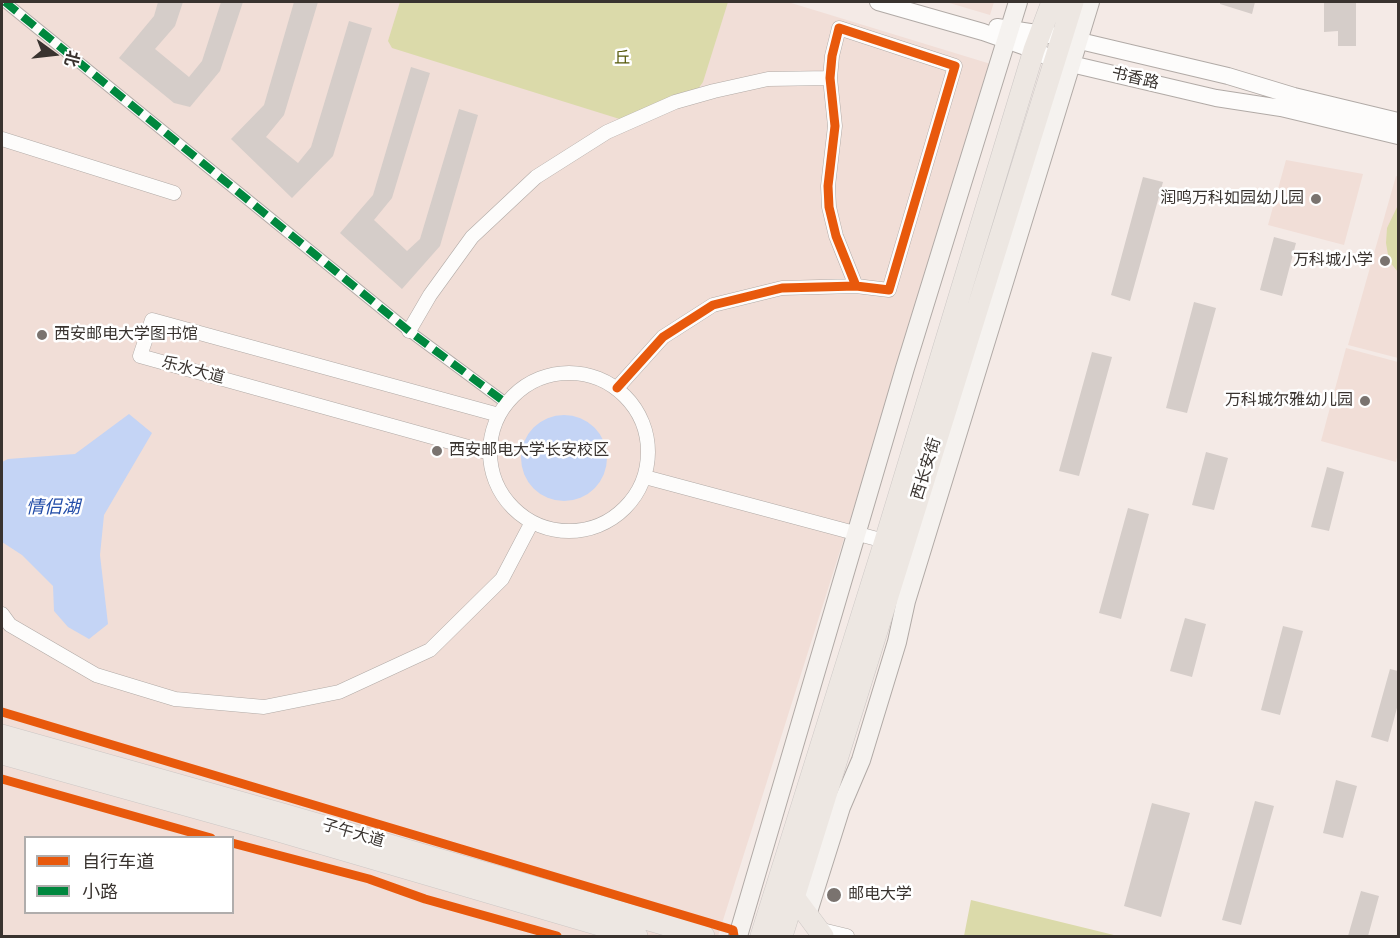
<!DOCTYPE html>
<meta charset="utf-8">
<style>
body{margin:0}
#map{position:relative;width:1400px;height:938px;overflow:hidden;background:#f4eae6;font-family:Poppins,"Noto Sans SC",sans-serif}
canvas{display:block}
.frame{position:absolute;inset:0;border:3px solid #39332f;pointer-events:none}
.legend{position:absolute;left:24px;top:836px;width:210px;height:78px;box-sizing:border-box;background:#fff;border:2px solid #b0adac;margin:0;padding:8px 10px;list-style:none;font-size:18px;color:#39332f}
.legend li{display:flex;align-items:center;gap:12px;height:30px}
.legend b{width:30px;border:2px solid #b0adac}
.north{position:absolute;left:24px;top:24px;width:60px;height:60px;-webkit-text-stroke:4px #fff;paint-order:stroke;rotate:105deg;font-size:16px;font-weight:700;line-height:24px;text-align:center;color:#39332f}
.north::after{content:'';display:block;margin:auto;width:21px;height:27px;background:#39332f;clip-path:polygon(50% 0,100% 100%,50% 72%,0 100%)}
</style>
<div id="map">
<canvas width="1400" height="938"></canvas>
<div class="frame"></div>
<ul class="legend">
<li><b style="height:8px;background:#e8590c"></b>自行车道</li>
<li><b style="height:8px;background:#00873e"></b>小路</li>
</ul>
<div class="north">北</div>
</div>
<script>
const g = document.querySelector('canvas').getContext('2d');
g.lineJoin = 'round';
function fill(path, color) {
  g.fillStyle = color;
  g.fill(path, 'evenodd');
}
function shape(rows) {
  const path = new Path2D();
  for (const r of rows) {
    if (r.length === 3) {
      path.moveTo(r[0] + r[2], r[1]);
      path.arc(r[0], r[1], r[2], 0, 2 * Math.PI);
      continue;
    }
    path.moveTo(r[0], r[1]);
    for (let i = 2; i < r.length; i += 2) path.lineTo(r[i], r[i + 1]);
  }
  return path;
}
function trace(path, color, width, dash) {
  g.strokeStyle = color;
  g.lineWidth = width;
  g.lineCap = dash ? 'butt' : 'round';
  g.setLineDash(dash || []);
  g.stroke(path);
}
function drawText(font, color, halo, rows, align = 'center') {
  g.font = font + ' Poppins,"Noto Sans SC",sans-serif';
  g.lineWidth = 5;
  g.setLineDash([]);
  g.textBaseline = 'middle';
  g.strokeStyle = halo;
  g.fillStyle = color;
  for (const [text, x, y, turn = 0] of rows) {
    g.save();
    g.translate(x, y);
    g.rotate((+turn || 0) * Math.PI / 180);
    g.textAlign = isNaN(turn) ? turn : align;
    if (halo) g.strokeText(text, 0, 0);
    g.fillText(text, 0, 0);
    g.restore();
  }
}
fill(shape([
 [2,2,788,2,994,65,718,936,2,936],
 [26,838,232,838,232,912,26,912],
 [946,2,994,2,990,15],
 [1286,160,1363,174,1344,245,1268,225],
 [1396,176,1398,177,1398,358,1348,345],
 [1346,348,1398,362,1398,453,1396,462,1321,441]
]), '#f1ded7');
fill(shape([
 [400,2,728,2,703,82,693,96,626,121,392,48,388,41],
 [1398,205,1398,272,1389,261,1386,243,1387,228],
 [971,900,1118,936,964,936]
]), '#dbdaaa');
fill(shape([
 [129,414,152,433,104,515,100,555,108,624,89,639,68,627,54,611,53,586,22,555,2,542,2,462,8,459,75,454],
 [564,458,43]
]), '#c4d4f5');
fill(shape([
 [158,2,183,2,175,26,155,49,189,77,202,61,221,2,243,2,220,71,190,107,174,103,119,58,154,16],
 [294,2,318,2,284,115,266,137,298,163,311,147,349,21,372,28,333,156,292,198,231,139,264,105],
 [1220,2,1255,2,1252,14,1220,4],
 [1324,2,1356,2,1356,46,1338,46,1338,31,1324,32],
 [411,67,430,73,392,198,374,220,407,251,420,239,459,109,478,115,440,246,402,289,340,233,373,195],
 [1143,177,1163,182,1130,301,1111,295],
 [1274,237,1296,243,1282,296,1260,290],
 [1194,302,1216,308,1187,413,1166,408],
 [1092,352,1112,357,1079,476,1059,471],
 [1206,452,1228,458,1214,510,1192,505],
 [1327,467,1344,472,1329,531,1311,527],
 [1128,508,1149,514,1121,619,1099,613],
 [1185,618,1206,624,1192,677,1170,671],
 [1283,626,1303,631,1280,715,1261,710],
 [1390,669,1398,671,1398,704,1388,742,1371,737],
 [1336,780,1357,786,1343,838,1323,833],
 [1255,801,1274,806,1241,925,1222,920],
 [1152,803,1190,813,1161,917,1124,906],
 [1361,891,1379,896,1368,936,1348,936]
]), '#d5cdc9');
const pedestrian = shape([
 [5,2,409,331,506,403]
]);
const minor = shape([
 [2,139,174,193],
 [409,331,430,295,472,237,536,177,607,132,675,102,714,91,768,79,830,78],
 [569,452,79],
 [617,388,663,337,713,305,782,288,856,286,889,290,955,66,839,28,832,56,830,78,835,126,828,186,829,207,836,236,856,286],
 [490,453,140,356,152,320,499,415],
 [645,477,892,543],
 [2,614,10,625,96,675,175,699,264,707,339,692,430,650,502,579,532,522],
 [818,929,847,936]
]);
const tertiary = shape([
 [878,2,983,32,1034,50,1054,60,1216,98,1281,108,1398,136],
 [997,27,1063,37,1228,76,1294,96,1398,121]
]);
const secondary = shape([
 [807,915,841,807,861,760,897,642,906,601,1090,2],
 [738,936,905,368,1018,2]
]);
const primary = shape([
 [2,735,283,814,704,936],
 [2,754,278,831,637,936],
 [794,897,823,936],
 [761,936,885,541,1034,50,1052,2],
 [782,936,1073,2]
]);
trace(pedestrian, '#b1aaa6', 12);
trace(minor, '#b1aaa6', 15);
trace(tertiary, '#b1aaa6', 18);
trace(secondary, '#b1aaa6', 20);
trace(primary, '#ccc7c5', 22);
trace(pedestrian, '#fdfcfb', 10);
trace(minor, '#fdfcfb', 14);
trace(tertiary, '#fdfcfb', 16);
trace(secondary, '#f5f2ef', 18);
trace(primary, '#ede7e2', 21);
trace(shape([
 [5,2,409,331,506,403]
]), '#00873e', 8, [15, 8]);
trace(shape([
 [617,388,663,337,713,305,782,288,856,286,889,290,955,66,839,28,832,56,830,78,835,126,828,186,829,207,836,236,856,286],
 [2,712,733,930,734,936],
 [2,779,211,838],
 [232,843,369,879,425,899,557,936]
]), '#e8590c', 9);
for (const [x, y, r, color] of [
 [1316,199,6,"#7a736f"],
 [1385,261,6,"#7a736f"],
 [42,335,6,"#7a736f"],
 [1365,401,6,"#7a736f"],
 [437,451,6,"#7a736f"],
 [834,895,8,"#7a736f"]
]) {
  const dot = new Path2D();
  dot.arc(x, y, r, 0, 2 * Math.PI);
  g.fillStyle = color;
  g.fill(dot);
  trace(dot, '#fff', 2);
}
drawText('16px', '#555808', '#fff', [
 ["丘",622,59]
]);
drawText('16px', '#39332f', '#fff', [
 ["书香路",1135,79,13],
 ["乐水大道",193,371,15],
 ["西长安街",927,469,-73],
 ["子午大道",353,834,16]
]);
drawText('16px', '#39332f', '#fff', [
 ["润鸣万科如园幼儿园",1304,199],
 ["万科城小学",1373,261],
 ["西安邮电大学图书馆",54,335,"left"],
 ["万科城尔雅幼儿园",1353,401],
 ["西安邮电大学长安校区",449,451,"left"],
 ["邮电大学",848,895,"left"]
], 'right');
drawText('italic 18px', '#204ba8', '#fff', [
 ["情侣湖",53,508]
]);
</script>
